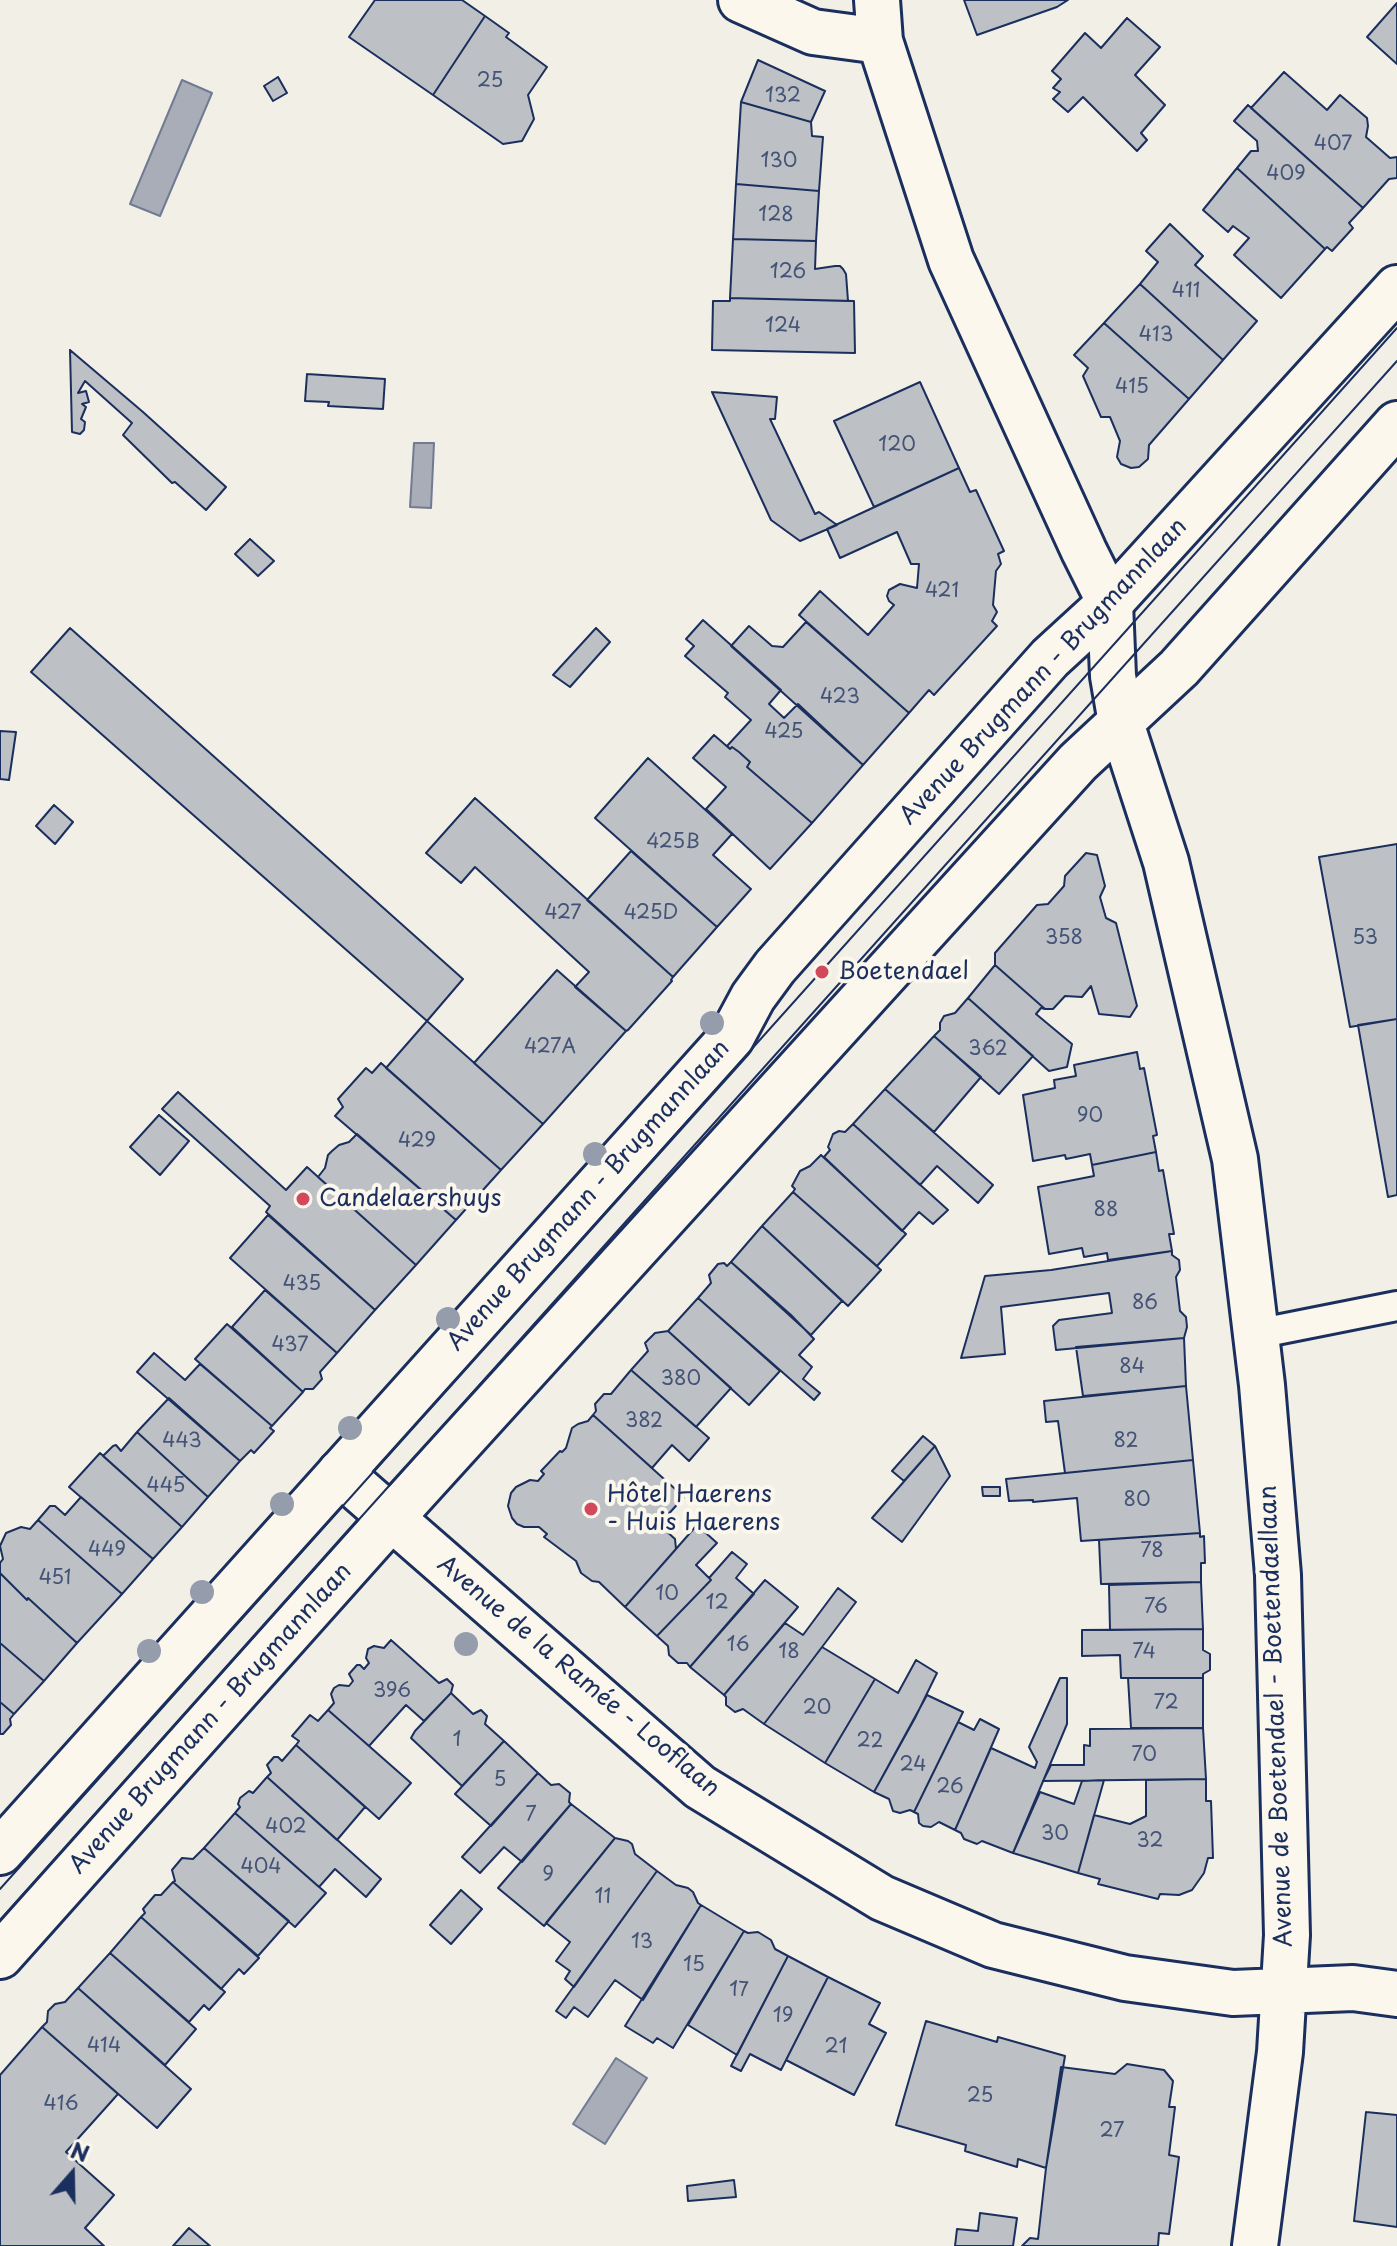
<!DOCTYPE html>
<meta charset="utf-8">
<style>
body{margin:0}
#map{position:relative;width:1397px;height:2246px;overflow:hidden;background:#f2efe6;font-family:"Playpen Sans",sans-serif}
canvas{display:block}
.north{position:absolute;left:32px;top:2134px;width:80px;height:80px;-webkit-text-stroke:6px #fbf7ec;paint-order:stroke;rotate:20deg;font-size:22px;font-weight:700;line-height:32px;text-align:center;color:#1b2f5e}
.north::after{content:'';display:block;margin:auto;width:28px;height:36px;background:#1b2f5e;clip-path:polygon(50% 0,100% 100%,50% 72%,0 100%)}
</style>
<div id="map">
<canvas width="1397" height="2246"></canvas>
<div class="north">N</div>
</div>
<script>
const g = document.querySelector('canvas').getContext('2d');
g.lineJoin = 'round';
function fill(path, color) {
  g.fillStyle = color;
  g.fill(path, 'evenodd');
}
function shape(rows) {
  const path = new Path2D();
  for (const r of rows) {
    path.moveTo(r[0], r[1]);
    for (let i = 2; i < r.length; i += 2) path.lineTo(r[i], r[i + 1]);
  }
  return path;
}
function trace(path, color, width, dash) {
  g.strokeStyle = color;
  g.lineWidth = width;
  g.lineCap = dash ? 'butt' : 'round';
  g.setLineDash(dash || []);
  g.stroke(path);
}
function drawText(font, color, halo, rows, align = 'center') {
  g.font = font + ' "Playpen Sans",sans-serif';
  g.lineWidth = 8;
  g.setLineDash([]);
  g.textBaseline = 'middle';
  g.strokeStyle = halo;
  g.fillStyle = color;
  for (const [text, x, y, turn = 0] of rows) {
    g.save();
    g.translate(x, y);
    g.rotate((+turn || 0) * Math.PI / 180);
    g.textAlign = isNaN(turn) ? turn : align;
    if (halo) g.strokeText(text, 0, 0);
    g.fillText(text, 0, 0);
    g.restore();
  }
}
const water = shape([
 [182,80,212,93,160,216,130,204,182,80],
 [414,443,434,443,431,508,410,507,414,443],
 [616,2058,647,2078,605,2144,573,2124,616,2058]
]);
fill(water, '#a9adb7');
trace(water, '#707b93', 2);
const building = shape([
 [375,0,462,0,485,16,433,95,349,37,375,0],
 [964,0,1068,0,1057,7,977,35,964,0],
 [1397,3,1397,64,1367,37,1397,3],
 [485,16,509,33,506,37,547,67,528,95,534,119,522,141,503,144,433,95,485,16],
 [1127,18,1160,47,1135,75,1165,105,1141,133,1147,140,1137,151,1083,97,1068,112,1053,99,1060,92,1053,88,1061,79,1052,71,1085,33,1101,48,1127,18],
 [758,60,825,91,811,122,741,102,758,60],
 [1284,72,1327,110,1340,95,1367,118,1368,126,1366,137,1390,158,1397,157,1397,178,1389,179,1363,208,1251,108,1284,72],
 [278,77,287,93,273,101,264,86,278,77],
 [741,102,811,122,812,136,823,137,819,191,736,184,741,102],
 [1248,105,1363,208,1349,223,1353,228,1332,251,1327,247,1325,249,1237,168,1251,151,1258,151,1257,141,1234,121,1248,105],
 [1237,168,1325,249,1281,298,1234,255,1249,238,1233,226,1228,232,1203,210,1237,168],
 [736,184,819,191,816,241,733,239,736,184],
 [1170,224,1203,256,1195,265,1257,321,1223,360,1140,284,1158,262,1146,251,1170,224],
 [733,239,816,241,815,269,835,266,840,266,843,269,846,274,848,301,730,298,733,239],
 [1140,284,1223,360,1189,399,1104,323,1140,284],
 [730,298,854,301,855,353,712,350,713,301,730,301,730,298],
 [1104,323,1189,399,1149,445,1148,459,1139,467,1131,468,1121,464,1117,457,1120,441,1110,417,1101,417,1083,376,1088,368,1074,355,1104,323],
 [70,350,143,412,226,487,206,510,175,482,172,483,123,435,132,423,85,381,78,393,86,391,89,402,82,404,86,407,81,419,85,422,84,430,80,434,72,432,70,350],
 [307,374,385,379,383,409,328,406,329,402,305,401,307,374],
 [920,382,959,468,874,507,834,421,920,382],
 [712,392,777,397,775,419,770,419,815,514,819,512,837,525,800,541,771,520,712,392],
 [959,468,970,492,976,490,1004,551,998,554,1001,564,996,571,993,605,997,612,992,621,997,626,934,695,929,690,909,713,799,615,820,591,868,635,894,605,889,601,887,596,889,590,900,584,917,588,919,564,911,564,897,532,840,558,827,529,959,468],
 [250,539,274,561,258,576,235,554,250,539],
 [703,620,781,690,769,704,784,718,798,704,863,765,812,823,747,767,750,762,739,752,732,747,730,749,727,746,751,720,725,697,728,693,685,656,694,646,686,639,703,620],
 [806,622,909,713,863,765,731,646,749,626,772,646,783,647,806,622],
 [70,628,463,979,427,1021,31,672,70,628],
 [596,628,610,642,570,687,553,675,596,628],
 [0,731,16,732,9,780,0,779,0,731],
 [714,735,730,749,732,747,739,752,750,762,747,767,812,823,770,869,706,809,726,787,693,758,714,735],
 [648,758,732,834,713,855,751,889,717,927,595,818,648,758],
 [475,798,673,977,671,980,672,981,628,1030,626,1031,575,987,589,972,475,867,461,883,426,853,475,798],
 [54,805,73,822,55,844,36,826,54,805],
 [1397,844,1397,1019,1350,1027,1319,857,1397,844],
 [631,851,717,927,673,977,587,900,631,851],
 [1086,853,1097,855,1105,886,1100,897,1106,918,1116,923,1137,1006,1130,1017,1099,1014,1091,986,1082,997,1065,996,1053,1009,1045,1009,995,965,995,953,1037,905,1048,904,1064,886,1065,876,1086,853],
 [995,965,1045,1009,1041,1008,1036,1014,1072,1044,1067,1067,1049,1071,968,998,995,965],
 [557,970,626,1031,543,1124,474,1063,557,970],
 [968,998,1033,1056,999,1094,934,1036,940,1030,940,1023,944,1016,955,1013,968,998],
 [1397,1019,1397,1195,1388,1197,1358,1025,1397,1019],
 [427,1021,543,1124,501,1170,386,1068,427,1021],
 [934,1036,981,1077,934,1132,885,1089,934,1036],
 [1137,1052,1140,1069,1144,1068,1157,1135,1153,1136,1156,1152,1092,1165,1090,1154,1066,1159,1065,1155,1033,1161,1023,1095,1055,1088,1054,1080,1076,1076,1074,1065,1137,1052],
 [381,1063,501,1170,456,1220,335,1116,343,1107,338,1099,366,1068,372,1073,381,1063],
 [885,1089,993,1185,978,1203,937,1166,920,1185,853,1124,885,1089],
 [178,1092,286,1190,307,1167,416,1265,375,1310,266,1212,270,1206,162,1109,178,1092],
 [159,1115,189,1141,160,1175,130,1147,159,1115],
 [853,1124,948,1210,933,1224,919,1212,902,1231,824,1157,830,1150,828,1147,833,1134,839,1131,845,1132,853,1124],
 [357,1134,456,1220,416,1265,318,1177,325,1168,328,1155,332,1151,339,1145,349,1142,357,1134],
 [1156,1152,1159,1171,1163,1170,1174,1234,1169,1234,1172,1251,1108,1260,1107,1253,1084,1257,1082,1248,1049,1254,1038,1187,1094,1176,1092,1165,1156,1152],
 [821,1155,906,1234,877,1266,793,1192,795,1189,792,1186,800,1171,810,1166,821,1155],
 [793,1192,881,1270,848,1306,762,1226,793,1192],
 [268,1215,375,1310,337,1353,230,1258,268,1215],
 [762,1226,842,1301,811,1335,731,1262,762,1226],
 [1172,1251,1172,1255,1179,1260,1180,1270,1176,1277,1180,1311,1186,1317,1187,1327,1184,1338,1056,1350,1053,1326,1059,1320,1112,1313,1109,1293,1001,1307,1005,1354,961,1358,985,1276,1051,1270,1172,1251],
 [731,1262,791,1315,814,1339,799,1355,812,1367,803,1379,820,1393,814,1400,698,1298,711,1283,709,1275,718,1264,724,1263,727,1266,731,1262],
 [265,1290,337,1353,320,1372,322,1379,313,1389,305,1389,303,1392,232,1327,265,1290],
 [698,1298,780,1371,749,1405,668,1331,698,1298],
 [227,1324,303,1392,272,1426,195,1359,227,1324],
 [668,1331,731,1388,696,1427,631,1370,648,1351,645,1343,655,1333,668,1331],
 [1184,1338,1186,1386,1083,1396,1076,1347,1184,1338],
 [154,1353,185,1380,200,1364,272,1426,270,1428,274,1431,254,1453,251,1450,240,1461,137,1372,154,1353],
 [631,1370,709,1438,689,1461,672,1445,652,1468,593,1415,596,1411,595,1404,604,1394,611,1394,631,1370],
 [1186,1386,1193,1460,1065,1473,1058,1421,1046,1422,1044,1401,1186,1386],
 [169,1398,240,1461,208,1497,137,1432,169,1398],
 [593,1415,684,1497,654,1530,664,1529,675,1539,676,1549,625,1607,599,1582,592,1581,581,1573,576,1561,544,1537,547,1534,539,1527,524,1527,517,1524,512,1518,508,1506,511,1493,516,1487,530,1480,538,1481,544,1474,541,1471,560,1451,562,1452,566,1448,572,1428,578,1424,588,1421,593,1415],
 [137,1432,208,1497,182,1527,103,1456,113,1446,116,1445,121,1451,137,1432],
 [923,1436,935,1446,904,1481,892,1471,923,1436],
 [935,1446,950,1476,902,1542,872,1518,935,1446],
 [100,1453,182,1527,153,1559,69,1487,100,1453],
 [1193,1460,1200,1533,1081,1541,1077,1498,1033,1502,1033,1500,1009,1501,1006,1479,1193,1460],
 [982,1487,1000,1487,1000,1496,983,1496,982,1487],
 [81,1497,153,1559,122,1594,38,1520,50,1506,55,1506,65,1515,81,1497],
 [38,1520,122,1594,77,1643,28,1598,27,1600,0,1573,0,1563,3,1559,0,1546,6,1533,21,1527,30,1529,38,1520],
 [697,1525,717,1543,696,1565,711,1580,657,1636,625,1607,697,1525],
 [1200,1533,1200,1537,1204,1536,1205,1563,1201,1563,1201,1582,1101,1584,1099,1540,1200,1533],
 [732,1552,747,1564,736,1578,754,1594,690,1667,687,1663,678,1663,669,1655,668,1646,657,1636,711,1580,709,1578,732,1552],
 [0,1573,27,1600,28,1598,77,1643,44,1681,0,1643,0,1573],
 [765,1580,798,1607,724,1695,690,1667,765,1580],
 [1201,1582,1203,1629,1110,1630,1109,1585,1201,1582],
 [838,1588,856,1602,764,1724,743,1709,735,1712,726,1705,726,1697,724,1695,785,1623,803,1635,838,1588],
 [1203,1629,1203,1650,1210,1654,1210,1670,1203,1674,1203,1678,1121,1678,1120,1655,1082,1656,1082,1630,1203,1629],
 [391,1640,439,1683,447,1679,453,1685,451,1693,424,1721,406,1705,369,1746,328,1710,334,1703,331,1694,334,1688,339,1685,349,1686,353,1681,349,1674,357,1665,360,1665,364,1669,369,1663,366,1658,368,1649,374,1646,384,1648,391,1640],
 [0,1643,44,1681,14,1714,0,1702,0,1643],
 [822,1647,875,1679,825,1763,764,1724,822,1647],
 [916,1660,937,1673,915,1718,874,1792,825,1763,875,1679,898,1693,916,1660],
 [1060,1678,1067,1678,1067,1724,1013,1853,982,1841,977,1844,964,1839,961,1833,955,1830,991,1748,1035,1768,1037,1762,1029,1747,1060,1678],
 [1128,1678,1203,1678,1203,1728,1131,1728,1128,1678],
 [451,1693,473,1714,481,1710,487,1716,485,1724,504,1741,462,1786,411,1738,415,1731,451,1693],
 [927,1695,963,1712,914,1812,910,1810,900,1813,893,1811,889,1799,874,1792,927,1695],
 [0,1702,14,1714,10,1719,11,1725,3,1734,0,1734,0,1702],
 [328,1710,411,1783,379,1819,296,1745,299,1741,292,1736,310,1715,318,1721,328,1710],
 [980,1719,999,1729,955,1830,939,1822,931,1827,923,1826,919,1823,918,1814,914,1812,958,1722,974,1730,980,1719],
 [1203,1728,1206,1779,1043,1781,1051,1765,1084,1765,1084,1745,1090,1746,1090,1729,1203,1728],
 [504,1741,538,1773,491,1826,455,1794,504,1741],
 [296,1745,365,1807,337,1840,267,1777,271,1773,267,1765,274,1757,278,1757,282,1761,296,1745],
 [538,1773,551,1785,559,1784,570,1793,569,1802,571,1804,522,1862,504,1847,480,1873,462,1857,538,1773],
 [267,1777,381,1879,366,1897,335,1869,319,1887,235,1813,240,1807,238,1804,240,1798,249,1791,253,1793,267,1777],
 [1206,1779,1206,1801,1211,1801,1213,1858,1208,1858,1204,1873,1192,1890,1179,1895,1160,1894,1158,1899,1098,1884,1100,1879,1078,1873,1094,1815,1130,1824,1146,1816,1146,1780,1206,1779],
 [1104,1780,1078,1873,1013,1853,1040,1792,1074,1804,1082,1781,1104,1780],
 [571,1804,615,1838,544,1926,498,1888,571,1804],
 [235,1813,326,1893,295,1927,204,1848,235,1813],
 [615,1838,628,1841,632,1844,635,1854,657,1871,574,1987,565,1979,570,1971,556,1961,570,1942,546,1923,615,1838],
 [204,1848,289,1921,258,1956,173,1882,175,1881,172,1870,182,1858,193,1859,204,1848],
 [657,1871,676,1885,688,1888,693,1892,698,1903,701,1905,643,2000,615,1980,588,2017,574,2007,566,2018,556,2011,657,1871],
 [173,1882,259,1958,244,1974,239,1969,221,1989,141,1917,145,1913,143,1909,155,1895,161,1895,173,1882],
 [461,1890,482,1909,451,1944,430,1925,461,1890],
 [701,1905,744,1931,673,2048,657,2038,653,2043,625,2026,701,1905],
 [141,1917,225,1992,209,2010,204,2005,189,2022,110,1953,141,1917],
 [744,1931,748,1933,758,1932,771,1940,775,1949,788,1956,737,2055,688,2025,744,1931],
 [110,1953,196,2029,165,2065,78,1988,110,1953],
 [788,1956,828,1977,781,2070,750,2054,741,2071,731,2066,788,1956],
 [828,1977,880,2003,869,2024,886,2033,854,2095,786,2060,828,1977],
 [78,1988,191,2089,157,2128,42,2027,47,2022,48,2011,55,2004,65,2002,78,1988],
 [926,2021,997,2042,998,2037,1065,2056,1046,2168,1018,2159,1017,2167,965,2151,966,2145,896,2125,926,2021],
 [42,2027,118,2094,66,2152,114,2195,85,2228,104,2246,0,2246,0,2075,42,2027],
 [1127,2064,1164,2070,1173,2081,1169,2107,1175,2107,1169,2155,1179,2157,1169,2234,1159,2233,1158,2246,1022,2246,1030,2238,1038,2239,1046,2168,1061,2067,1115,2074,1127,2064],
 [1366,2112,1397,2115,1397,2227,1354,2221,1366,2112],
 [734,2180,736,2197,688,2201,687,2186,734,2180],
 [980,2213,1017,2218,1013,2246,955,2246,957,2229,978,2231,980,2213],
 [189,2228,210,2246,173,2246,189,2228]
]);
fill(building, '#bdc0c4');
trace(building, '#1b2f5e', 2);
const service = shape([
 [1256,1334,1397,1306]
]);
const minor = shape([
 [741,0,813,32,880,41],
 [877,0,880,41,951,260,1084,551,1110,603,1113,676,1121,723,1166,862,1235,1159,1262,1385,1278,1575,1287,1935,1280,2052,1255,2246],
 [340,1473,700,1787,882,1898,993,1945,1125,1978,1233,1993,1353,1988,1397,1994]
]);
const primary = shape([
 [0,1852,731,1038,753,997,775,967,1050,658,1110,603,1397,288],
 [0,1956,392,1517,1078,762,1179,668,1397,424]
]);
trace(service, '#1b2f5e', 34);
trace(minor, '#1b2f5e', 50);
trace(primary, '#1b2f5e', 50);
trace(service, '#fbf7ec', 28);
trace(minor, '#fbf7ec', 44);
trace(primary, '#fbf7ec', 44);
trace(shape([
 [0,1889,1397,328],
 [0,1920,1397,361]
]), '#1b2f5e', 2);
g.fillStyle = '#959cab';
for (const [x, y] of [
 [712,1023],
 [595,1154],
 [448,1319],
 [350,1428],
 [282,1504],
 [202,1592],
 [466,1644],
 [149,1651]
]) {
  g.beginPath();
  g.arc(x, y, 12, 0, 2 * Math.PI);
  g.fill();
}
for (const [x, y, r, color] of [
 [822,972,8,"#d1495b"],
 [303,1199,8,"#d1495b"],
 [591,1509,8,"#d1495b"]
]) {
  const dot = new Path2D();
  dot.arc(x, y, r, 0, 2 * Math.PI);
  g.fillStyle = color;
  g.fill(dot);
  trace(dot, '#fbf7ec', 3);
}
drawText('20px', '#445378', null, [
 ["25",490,81],
 ["132",783,96],
 ["407",1333,144],
 ["130",779,161],
 ["409",1286,174],
 ["128",776,215],
 ["126",788,272],
 ["411",1186,291],
 ["124",783,326],
 ["413",1156,335],
 ["415",1132,387],
 ["120",897,445],
 ["421",942,591],
 ["423",840,697],
 ["425",784,732],
 ["425B",673,842],
 ["427",563,913],
 ["425D",651,913],
 ["358",1064,938],
 ["53",1365,938],
 ["427A",550,1047],
 ["362",988,1049],
 ["90",1090,1116],
 ["429",417,1141],
 ["88",1106,1210],
 ["435",302,1284],
 ["86",1145,1303],
 ["437",290,1345],
 ["84",1132,1367],
 ["380",681,1379],
 ["382",644,1421],
 ["443",182,1441],
 ["82",1126,1441],
 ["445",166,1486],
 ["80",1137,1500],
 ["449",107,1550],
 ["78",1152,1551],
 ["451",55,1578],
 ["10",667,1594],
 ["12",717,1603],
 ["76",1156,1607],
 ["16",738,1645],
 ["18",789,1652],
 ["74",1144,1652],
 ["396",392,1691],
 ["72",1166,1703],
 ["20",817,1708],
 ["1",457,1740],
 ["22",870,1741],
 ["70",1144,1755],
 ["24",913,1765],
 ["5",500,1780],
 ["26",950,1787],
 ["7",531,1815],
 ["402",286,1827],
 ["30",1055,1834],
 ["32",1150,1841],
 ["404",261,1867],
 ["9",548,1875],
 ["11",603,1897],
 ["13",642,1942],
 ["15",694,1965],
 ["17",739,1990],
 ["19",783,2016],
 ["414",104,2046],
 ["21",836,2047],
 ["25",980,2096],
 ["416",61,2104],
 ["27",1112,2131]
]);
drawText('24px', '#1b2f5e', '#fbf7ec', [
 ["Avenue Brugmann - Brugmannlaan",1044,672,-47],
 ["Avenue Brugmann - Brugmannlaan",589,1196,-48],
 ["Avenue de la Ramée - Looflaan",578,1677,40],
 ["Avenue de Boetendael - Boetendaellaan",1277,1716,-92],
 ["Avenue Brugmann - Brugmannlaan",211,1719,-48]
]);
drawText('24px', '#1b2f5e', '#fbf7ec', [
 ["Boetendael",838,972],
 ["Candelaershuys",319,1199],
 ["Hôtel Haerens",607,1495],
 ["- Huis Haerens",607,1523]
], 'left');
</script>
